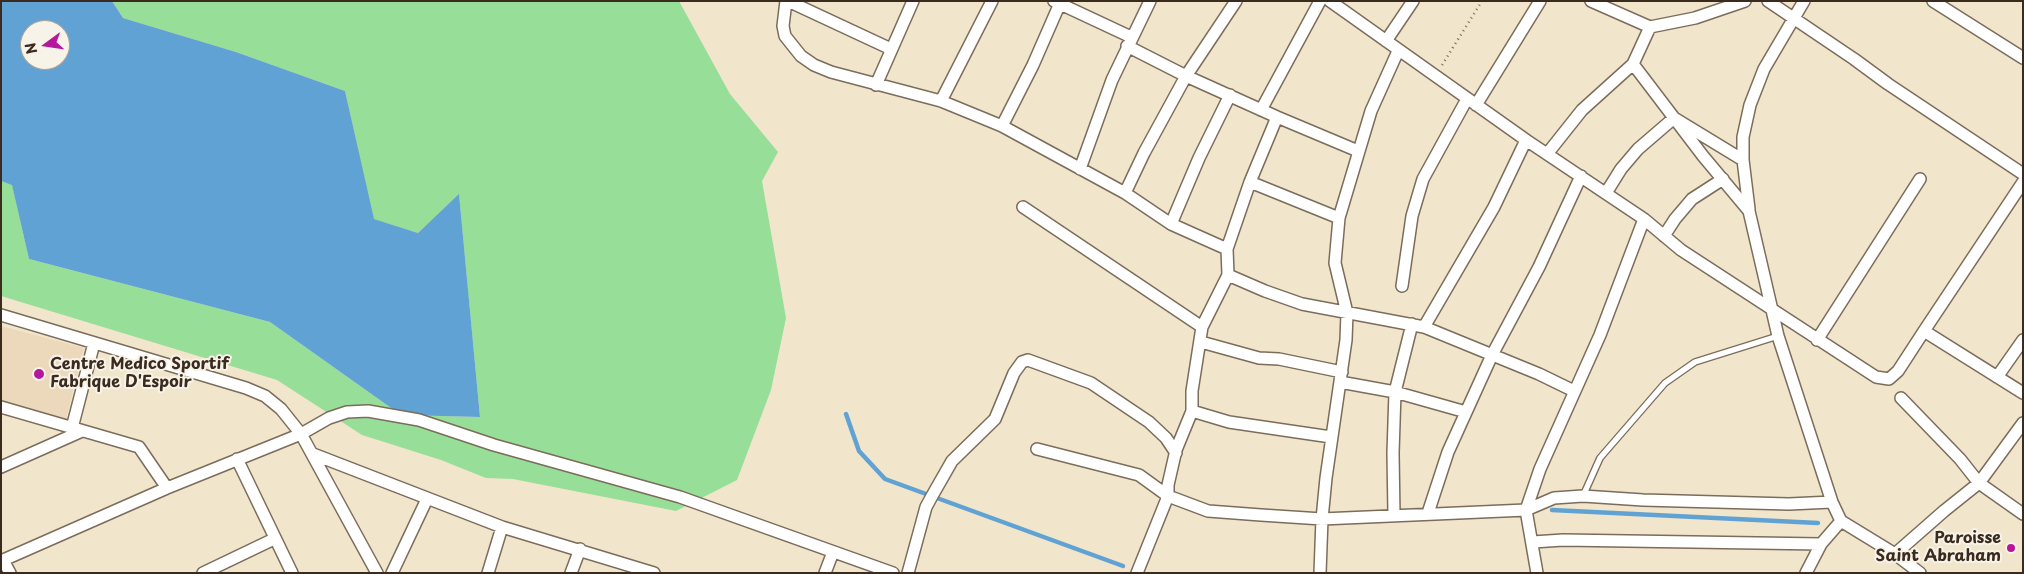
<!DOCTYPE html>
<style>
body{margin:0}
#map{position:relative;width:2024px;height:574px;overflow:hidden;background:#f1e6cc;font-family:"Playpen Sans",sans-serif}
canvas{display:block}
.frame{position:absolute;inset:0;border:2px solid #3b2a1e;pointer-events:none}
.north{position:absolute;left:20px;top:20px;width:50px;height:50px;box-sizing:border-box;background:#f7f3e8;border:1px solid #aca397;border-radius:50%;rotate:256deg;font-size:14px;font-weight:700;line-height:20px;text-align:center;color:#3b2a1e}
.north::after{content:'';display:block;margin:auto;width:18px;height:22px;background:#b5179e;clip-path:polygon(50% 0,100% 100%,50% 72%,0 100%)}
</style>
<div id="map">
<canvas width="2024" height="574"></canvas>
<div class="frame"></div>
<div class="north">N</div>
</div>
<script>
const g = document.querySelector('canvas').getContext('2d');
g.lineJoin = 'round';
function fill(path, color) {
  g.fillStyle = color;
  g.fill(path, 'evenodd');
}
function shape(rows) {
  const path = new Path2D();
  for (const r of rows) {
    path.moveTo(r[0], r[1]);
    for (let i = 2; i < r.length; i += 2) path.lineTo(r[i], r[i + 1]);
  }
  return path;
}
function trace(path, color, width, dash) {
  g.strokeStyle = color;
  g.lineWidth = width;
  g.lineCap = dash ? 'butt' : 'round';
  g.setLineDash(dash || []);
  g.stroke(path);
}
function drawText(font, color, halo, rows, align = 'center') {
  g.font = font + ' "Playpen Sans",sans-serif';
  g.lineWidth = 4;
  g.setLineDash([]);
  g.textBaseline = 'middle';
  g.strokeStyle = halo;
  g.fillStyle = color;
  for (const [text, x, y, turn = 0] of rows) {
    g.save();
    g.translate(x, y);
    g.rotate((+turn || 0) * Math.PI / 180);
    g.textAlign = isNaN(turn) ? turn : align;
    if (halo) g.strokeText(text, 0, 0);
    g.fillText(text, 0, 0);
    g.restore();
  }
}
fill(shape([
 [1,326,84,348,66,419,1,400]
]), '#ecd8ba');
fill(shape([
 [112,1,679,1,730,94,778,152,762,181,786,318,771,390,737,480,676,511,513,479,486,478,441,460,362,435,277,380,1,296,1,181,12,184,29,259,270,322,401,415,480,417,459,195,418,233,373,219,345,91,236,52,123,18]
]), '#97de98');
fill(shape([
 [1,1,112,1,123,18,236,52,345,91,374,219,418,233,459,194,480,417,401,415,270,322,29,259,12,185,1,181],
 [30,30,60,30,60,60,30,60]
]), '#61a2d4');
trace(shape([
 [846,414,859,451,885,479,1123,566],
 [1552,510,1818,523]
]), '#61a2d4', 4.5);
const lane = shape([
 [1583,496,1600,458,1665,383,1695,362,1778,336]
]);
const street = shape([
 [786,1,783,26,785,36,801,56,814,65,831,72,941,101,1002,126,1125,193,1171,224,1227,249,1228,275,1202,327,1192,391,1192,411,1229,422,1331,437],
 [788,1,891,49],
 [1054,1,1131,37],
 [1330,1,1526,140,1644,219,1681,250,1876,377,1889,379,1898,371,1924,331,2023,393],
 [1591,1,1650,27],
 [1768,1,1854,59,1888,84,2023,174],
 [1933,1,2023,58],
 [1386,41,1413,1],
 [1127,46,1186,76,1277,117,1358,151],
 [1633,64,1703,156,1749,211,1778,336,1832,502,1841,521,1895,554,1920,573],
 [876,85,913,1],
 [941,101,992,1],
 [1476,105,1540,1],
 [1261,110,1320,1],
 [1002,126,1033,65,1061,1],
 [1547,154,1582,110,1633,64,1650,27,1695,18,1745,1],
 [1080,169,1112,80,1150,1],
 [1250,182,1339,218],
 [1125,193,1144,153,1186,76,1236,1],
 [1606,193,1621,169,1638,149,1674,118,1743,160],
 [1023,207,1202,327],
 [1749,209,1743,160,1743,137,1750,105,1764,69,1804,1],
 [1171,224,1199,158,1230,95],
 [1664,236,1675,219,1692,199,1723,179],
 [1227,249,1250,182,1277,117],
 [1228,275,1265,291,1302,304,1424,327,1539,374,1574,391],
 [1402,286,1412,216,1423,179,1467,99],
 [1,315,246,388,265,396,281,409,301,434,377,573],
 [1424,327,1494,207,1526,140],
 [1924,331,2023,182],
 [1817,340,1920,179],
 [1201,342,1259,358,1279,359,1342,372],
 [1997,377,2023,340],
 [1340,382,1395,392,1466,412],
 [1901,398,1960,459,1979,483,2023,514],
 [1,407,139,447,167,488],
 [72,428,94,343],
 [1037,449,1139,475,1168,496,1208,511,1261,515,1322,519,1526,510,1554,498,1583,496,1643,500,1789,504,1832,502],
 [313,454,502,527,654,573],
 [237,459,292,573],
 [1,467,82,431],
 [1428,513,1448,452,1492,355,1539,267,1581,176],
 [1394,515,1393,453,1395,392,1412,324],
 [1533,542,1563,540,1821,544],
 [1895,554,1944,511,1979,483,2023,423],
 [3,560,10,573],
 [1,561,167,488,301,434,329,418,347,412,368,411,419,420,494,445,680,497,893,573],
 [203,573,274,539],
 [392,573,427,499],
 [488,573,502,527],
 [571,573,580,549],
 [825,573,833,552],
 [908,573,926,507,932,496,952,461,995,419,1014,373,1022,362,1028,360,1091,383,1149,422,1166,438,1176,453],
 [1137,573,1168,496,1168,485,1176,450,1192,411],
 [1320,573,1322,519,1326,478,1346,340,1347,313,1335,263,1339,218,1371,111,1398,51],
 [1537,573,1526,510,1540,469,1600,335,1644,219],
 [1806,573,1821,544,1841,521]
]);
trace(lane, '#7b6c5b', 8);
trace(street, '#7b6c5b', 14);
trace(shape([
 [1442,65,1482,1]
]), '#7b6c5b', 2.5, [1, 4]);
trace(lane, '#fff', 5.5);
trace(street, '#fff', 11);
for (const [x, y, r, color] of [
 [39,374,6,"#b5179e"],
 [2011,548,5,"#b5179e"]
]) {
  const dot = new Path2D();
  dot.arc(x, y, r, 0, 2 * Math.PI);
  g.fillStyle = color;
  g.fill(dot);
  trace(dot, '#f7f3e8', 2);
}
drawText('bold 16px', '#3b2a1e', '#f7f3e8', [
 ["Centre Medico Sportif",50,365],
 ["Fabrique D'Espoir",50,383],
 ["Paroisse",2001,539,"right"],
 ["Saint Abraham",2001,557,"right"]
], 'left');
</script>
